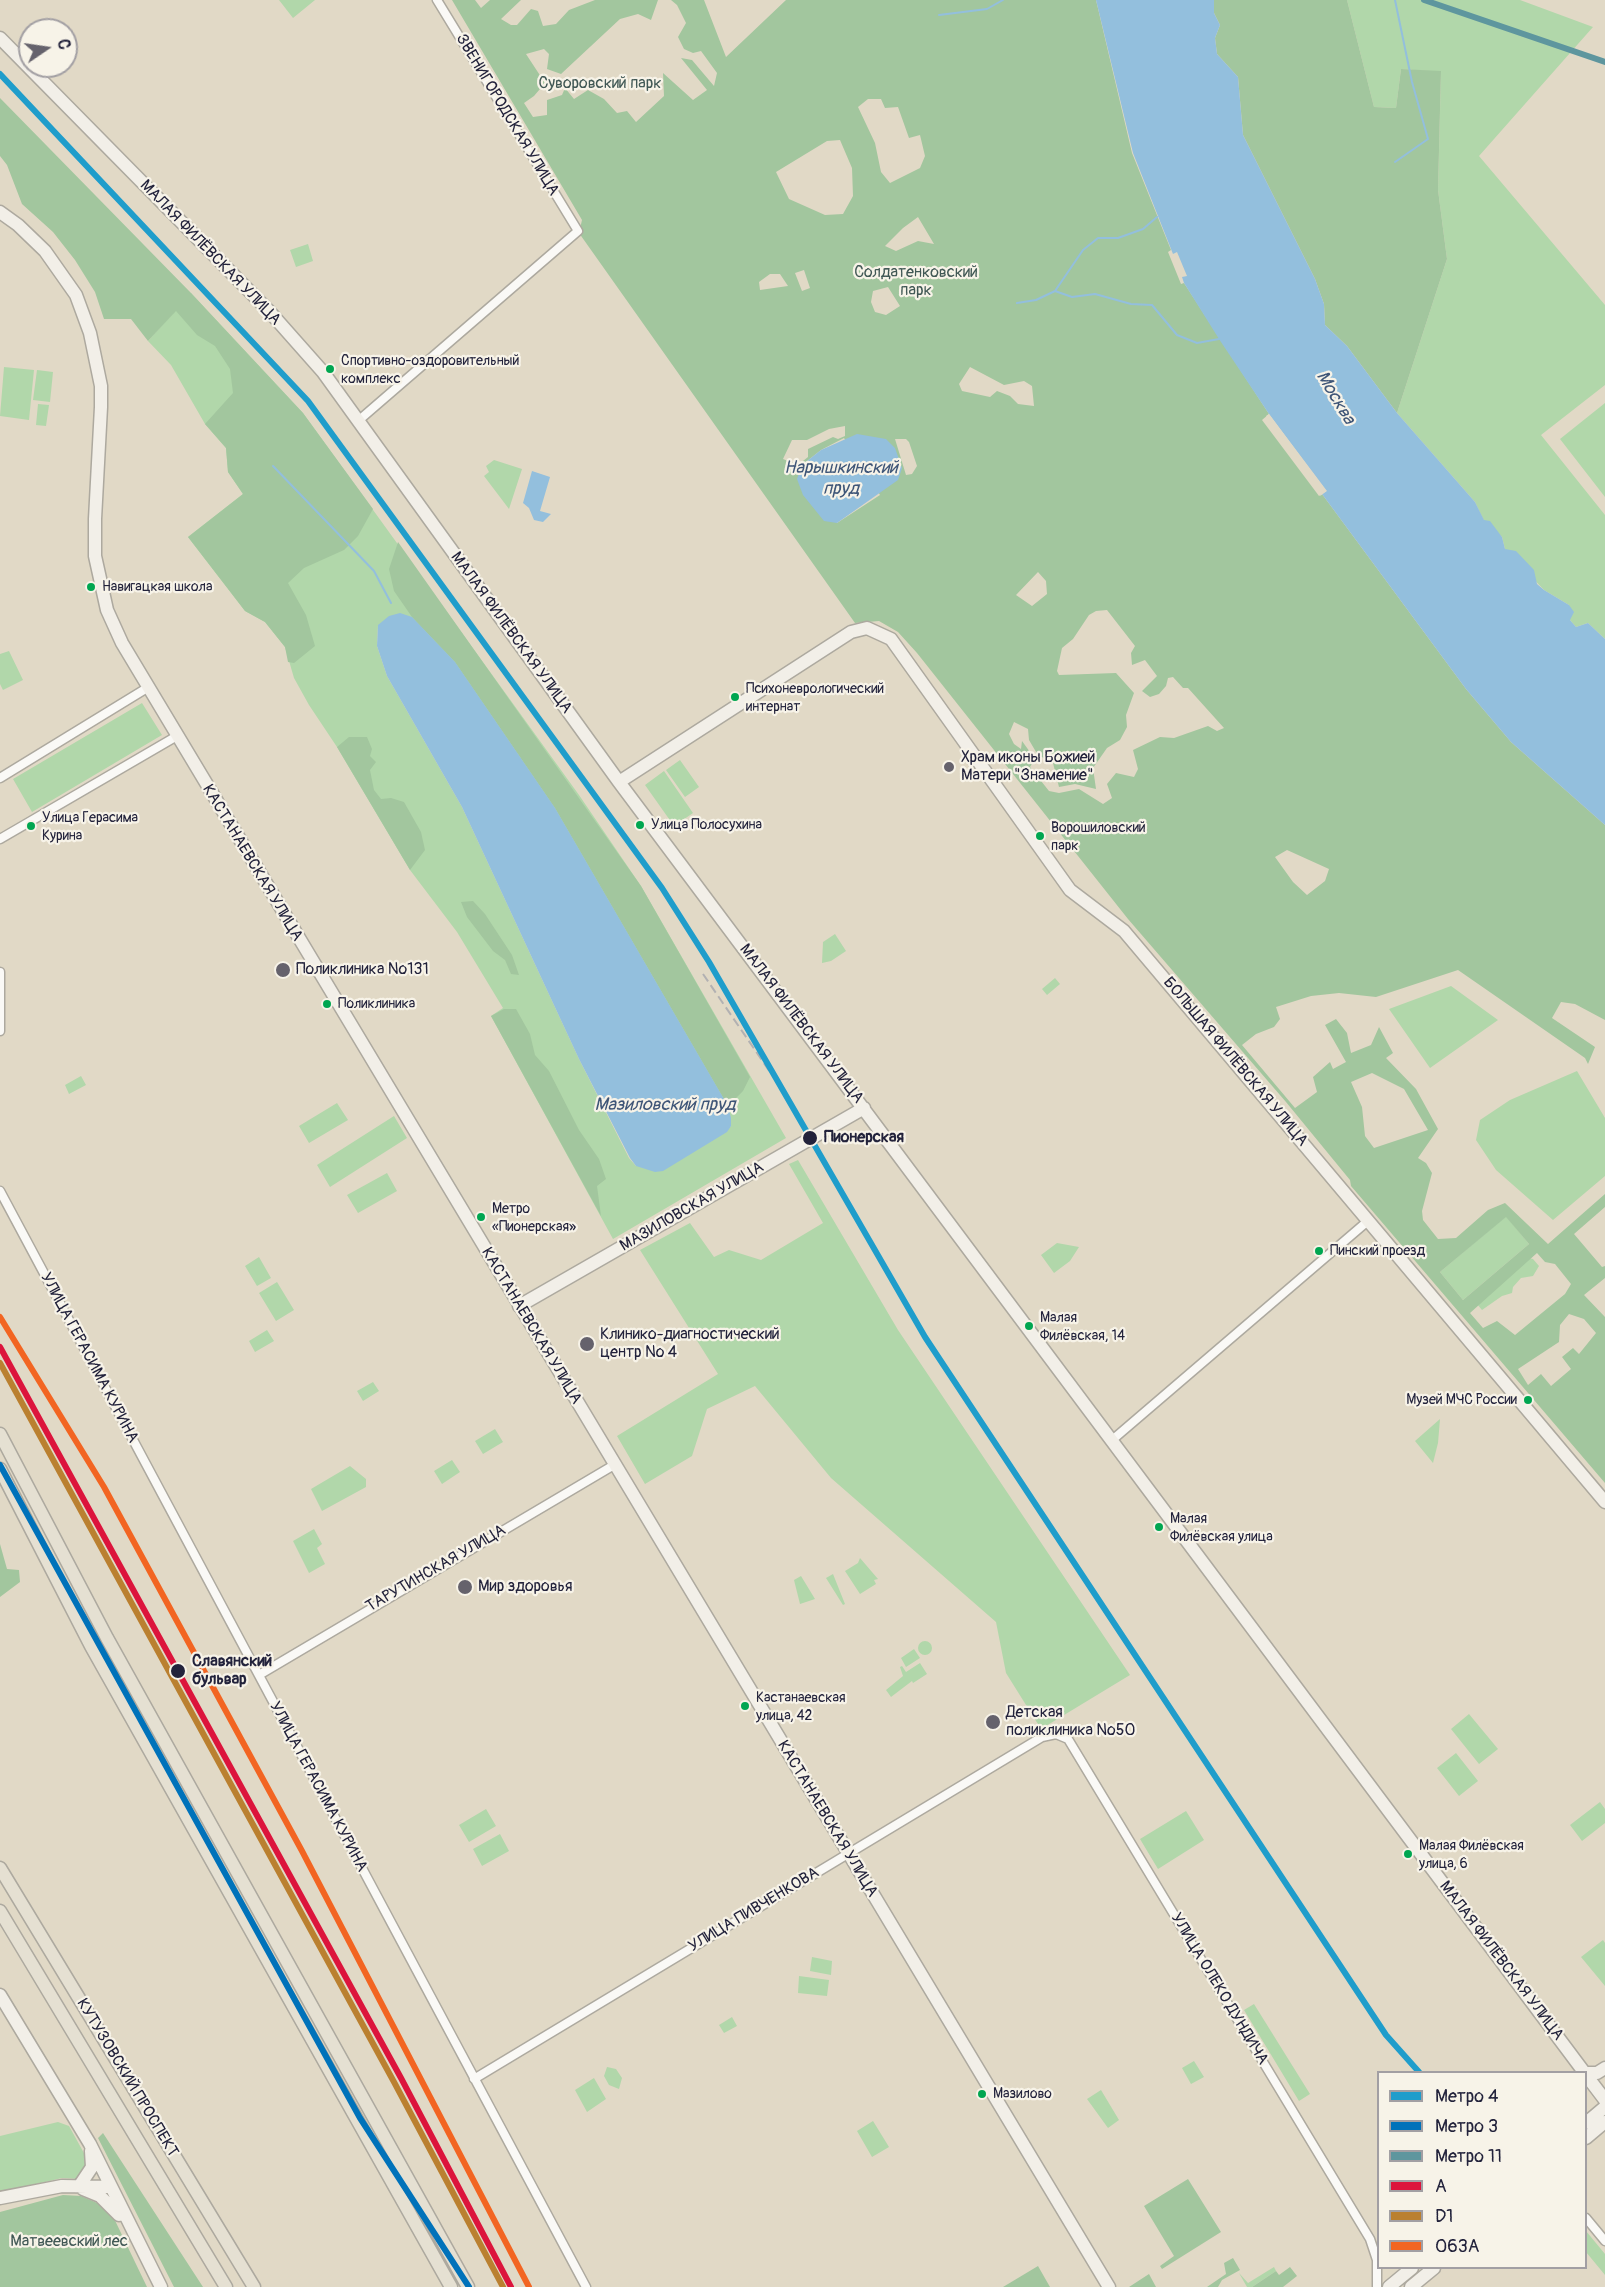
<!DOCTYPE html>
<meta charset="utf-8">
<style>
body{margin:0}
#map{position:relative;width:1605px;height:2287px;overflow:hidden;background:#e1d9c6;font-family:Pangolin,sans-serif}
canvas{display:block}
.legend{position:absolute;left:1377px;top:2071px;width:210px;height:198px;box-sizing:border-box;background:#f7f3e8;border:2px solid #a29fa3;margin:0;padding:8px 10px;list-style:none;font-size:18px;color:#22223b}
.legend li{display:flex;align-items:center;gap:12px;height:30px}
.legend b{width:30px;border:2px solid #a29fa3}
.north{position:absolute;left:18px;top:18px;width:60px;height:60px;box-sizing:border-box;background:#f7f3e8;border:2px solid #a29fa3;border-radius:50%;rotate:77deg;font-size:16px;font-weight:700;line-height:24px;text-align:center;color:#22223b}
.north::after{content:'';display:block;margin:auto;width:21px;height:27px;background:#65626c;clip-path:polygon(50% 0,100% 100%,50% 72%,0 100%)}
</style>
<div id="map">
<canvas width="1605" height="2287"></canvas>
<ul class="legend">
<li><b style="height:8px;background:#1f9dcb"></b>Метро 4</li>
<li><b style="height:8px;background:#0072ba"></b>Метро 3</li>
<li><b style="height:8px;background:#5e969e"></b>Метро 11</li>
<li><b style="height:8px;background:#dc143c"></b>A</li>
<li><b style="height:8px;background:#ba8030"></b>D1</li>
<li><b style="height:8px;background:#f26522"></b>063А</li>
</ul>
<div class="north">С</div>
</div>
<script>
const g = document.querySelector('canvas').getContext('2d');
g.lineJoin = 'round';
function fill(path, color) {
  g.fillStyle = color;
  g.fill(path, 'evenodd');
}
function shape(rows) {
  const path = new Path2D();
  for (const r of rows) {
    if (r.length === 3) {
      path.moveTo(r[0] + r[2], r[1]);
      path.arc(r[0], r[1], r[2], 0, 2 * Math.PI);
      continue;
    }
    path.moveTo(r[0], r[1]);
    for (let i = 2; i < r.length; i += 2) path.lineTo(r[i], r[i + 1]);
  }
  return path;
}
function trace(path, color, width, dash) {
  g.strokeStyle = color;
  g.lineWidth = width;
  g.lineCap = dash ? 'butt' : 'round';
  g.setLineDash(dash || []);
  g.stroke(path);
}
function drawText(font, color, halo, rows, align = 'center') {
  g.font = font + ' Pangolin,sans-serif';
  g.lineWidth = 4.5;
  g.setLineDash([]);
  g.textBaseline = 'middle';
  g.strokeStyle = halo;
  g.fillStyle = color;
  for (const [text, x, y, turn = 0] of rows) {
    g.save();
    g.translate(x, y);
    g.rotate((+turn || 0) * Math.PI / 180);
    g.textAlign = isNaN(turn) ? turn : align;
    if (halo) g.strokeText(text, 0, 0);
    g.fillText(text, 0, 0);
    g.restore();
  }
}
fill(shape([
 [279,0,315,0,293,18],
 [1347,0,1520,0,1593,27,1479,156,1605,305,1605,385,1541,435,1605,515,1605,639,1588,623,1576,627,1570,620,1569,605,1544,590,1505,549,1502,537,1484,521,1475,502,1397,413,1447,259,1438,190,1441,72,1401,69,1396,108,1374,107],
 [308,244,313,261,296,267,290,250],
 [191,293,303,413,579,795,641,886,786,1138,613,1239,491,1016,503,1008,457,932,410,870,337,747,309,705,294,678,285,647,265,622,245,611,188,537,243,494,228,472,226,448,205,424,171,365,148,341],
 [378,625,728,1106,731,1126,636,1166,629,1158,579,1059,462,807,387,676,377,646],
 [4,367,34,370,29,420,0,416],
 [37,370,53,372,50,402,33,400],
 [1605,403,1605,497,1560,439],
 [38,404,49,405,46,426,36,425],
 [494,460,522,469,509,509,484,476,489,472,486,466],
 [9,651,23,680,3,690,0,684,0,654],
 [142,703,162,735,32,812,13,779],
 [680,760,699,787,685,797,666,770],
 [664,771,693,813,674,826,645,785],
 [835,934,846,951,831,961,822,963,823,942],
 [1055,978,1060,984,1047,995,1042,989],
 [1451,986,1498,1020,1430,1068,1389,1009],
 [1577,1071,1605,1118,1605,1176,1553,1220,1496,1170,1476,1140,1480,1120,1510,1100],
 [81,1076,86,1085,69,1094,65,1085],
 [337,1103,348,1120,309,1143,299,1126],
 [394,1116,407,1138,330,1187,317,1165],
 [798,1160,898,1330,1130,1675,1041,1729,1006,1673,996,1622,831,1478,755,1386,707,1409,692,1456,645,1484,617,1436,718,1374,640,1250,690,1223,714,1257,729,1250,761,1260,823,1223,789,1164],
 [387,1173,397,1191,358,1213,347,1195],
 [1506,1216,1529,1244,1463,1300,1440,1272],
 [1057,1243,1079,1247,1070,1261,1054,1273,1041,1255],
 [259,1257,271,1278,257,1286,245,1266],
 [1529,1258,1533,1259,1539,1266,1533,1276,1521,1278,1513,1287,1512,1293,1502,1296,1482,1310,1477,1304],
 [277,1282,294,1310,276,1321,259,1293],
 [267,1330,274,1341,255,1352,249,1341],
 [373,1382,379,1391,363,1401,357,1391],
 [1440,1419,1438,1443,1433,1463,1415,1441],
 [495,1429,503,1442,483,1454,475,1441],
 [452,1460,460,1472,442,1484,434,1471],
 [350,1466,366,1479,366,1487,322,1511,311,1489],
 [314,1529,322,1544,317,1548,325,1564,309,1573,293,1541],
 [860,1558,878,1579,874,1580,876,1584,860,1594,845,1571,858,1563],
 [833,1574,845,1604,843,1605,826,1578],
 [801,1576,815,1599,800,1604,794,1580],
 [925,1648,7],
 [914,1649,920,1658,906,1667,901,1658],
 [920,1663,927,1674,913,1683,912,1681,891,1697,886,1690,903,1676,900,1667,902,1666,906,1672],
 [1469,1714,1498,1749,1479,1764,1451,1729],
 [1456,1753,1478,1781,1459,1796,1437,1768],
 [1600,1802,1605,1809,1605,1823,1582,1841,1570,1825],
 [486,1809,496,1826,469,1842,459,1825],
 [1186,1811,1204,1840,1158,1869,1140,1839],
 [500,1834,509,1851,482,1866,473,1849],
 [1603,1940,1605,1943,1605,1986,1581,1957],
 [812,1957,832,1961,831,1975,810,1971],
 [799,1976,829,1980,827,1996,798,1993],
 [1254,2004,1310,2094,1299,2101,1244,2010],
 [732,2017,737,2026,724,2033,719,2025],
 [1194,2061,1204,2077,1191,2084,1182,2068],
 [607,2067,616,2069,622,2078,619,2089,609,2085,604,2076],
 [594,2078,606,2099,587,2112,575,2090],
 [1101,2090,1119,2120,1108,2128,1087,2099],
 [873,2121,889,2147,872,2157,857,2131],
 [58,2122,69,2126,90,2164,79,2179,62,2178,0,2193,0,2136],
 [1586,2231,1605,2254,1605,2275,1586,2252],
 [1274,2267,1276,2271,1252,2287,1247,2287,1239,2273,1248,2283]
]), '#b1d7aa');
fill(shape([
 [452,0,475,0,481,8,490,0,521,0,501,19,511,25,517,25,531,9,538,11,543,26,556,24,569,10,595,0,658,0,651,20,638,14,620,19,561,74,547,69,549,54,544,49,526,54,545,83,534,96,524,103,533,117,547,115,547,100,562,95,565,88,574,99,588,90,604,99,617,113,627,111,636,122,664,96,663,73,693,100,707,90,681,58,692,60,714,86,717,73,701,51,693,53,684,49,678,37,686,23,677,5,671,0,704,0,726,57,786,0,1096,0,1132,153,1171,250,1168,252,1181,284,1184,283,1269,414,1262,420,1319,496,1322,494,1466,689,1511,742,1605,825,1605,1020,1575,1004,1561,1002,1552,1018,1595,1047,1588,1064,1585,1058,1458,970,1376,997,1339,993,1311,996,1276,1007,1280,1019,1274,1027,1256,1034,1242,1045,1295,1108,1317,1092,1313,1077,1330,1062,1333,1069,1346,1062,1325,1025,1336,1019,1347,1033,1351,1053,1371,1045,1379,1027,1393,1053,1386,1058,1416,1089,1438,1129,1418,1158,1426,1163,1432,1173,1422,1211,1423,1220,1438,1239,1456,1238,1488,1210,1505,1203,1548,1244,1605,1194,1605,1207,1574,1234,1602,1267,1605,1266,1605,1278,1584,1295,1605,1317,1605,1483,1351,1186,1350,1180,1286,1102,1128,919,917,653,898,632,879,621,855,623,579,233,582,220],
 [868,99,881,99,885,108,898,107,909,138,920,135,925,156,920,168,890,183,881,172,875,143,858,107],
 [840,140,852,168,853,196,843,214,825,215,789,199,776,172,827,141],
 [918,217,934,244,918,241,896,251,885,246,903,228],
 [804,270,810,288,802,291,795,273],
 [770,274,780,274,788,286,760,290,759,282],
 [888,287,900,306,886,315,875,312,871,302,873,291],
 [970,367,1004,385,1024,381,1032,386,1034,406,1018,404,1010,396,997,391,990,397,962,391,959,384],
 [845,426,845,436,838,439,833,437,808,449,808,457,798,465,783,459,792,440,807,440,829,429],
 [844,438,880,495,837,523,802,465,821,450],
 [895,439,906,439,909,442,917,466,912,474,906,475],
 [1038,572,1046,581,1047,594,1032,606,1016,595],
 [1107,610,1135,646,1131,653,1132,665,1145,660,1157,676,1142,691,1150,697,1159,694,1166,686,1168,678,1173,677,1183,688,1188,688,1224,728,1217,731,1208,726,1174,738,1160,737,1133,750,1138,769,1134,777,1116,773,1107,784,1112,798,1103,804,1079,789,1059,793,1049,791,1030,767,1035,759,1022,741,1021,749,1014,744,1009,734,1014,722,1028,729,1029,740,1039,757,1052,759,1059,787,1075,784,1096,789,1093,768,1107,748,1120,740,1127,727,1126,715,1134,693,1116,673,1059,675,1057,671,1062,648,1073,639,1089,615,1096,611],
 [1287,850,1329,869,1325,881,1307,895,1293,882,1275,857],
 [1372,1073,1404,1089,1428,1130,1374,1148,1365,1136,1362,1107,1351,1082],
 [1506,1217,1529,1244,1463,1300,1440,1272],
 [1537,1253,1545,1262,1555,1264,1571,1284,1565,1294,1515,1335,1497,1321,1483,1328,1470,1313],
 [1569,1314,1584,1319,1596,1333,1579,1354,1573,1348,1562,1357,1571,1369,1551,1386,1541,1374,1528,1385,1518,1369,1559,1342,1560,1325],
 [1214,0,1347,0,1374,107,1396,108,1401,69,1441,71,1438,190,1447,259,1397,413,1347,346,1325,325,1324,304,1315,279,1243,135,1238,77,1217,54,1215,38,1220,25,1214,13],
 [0,98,191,293,303,413,373,509,358,536,344,550,304,568,288,583,306,615,315,646,294,663,288,662,285,647,265,622,245,611,188,537,243,494,228,472,226,448,205,424,233,393,230,369,215,346,197,335,176,311,148,341,131,319,104,319,95,292,75,260,53,232,22,204,7,165,0,156],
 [398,542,641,886,750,1077,743,1091,728,1106,555,808,455,662,412,617,394,591,389,569],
 [349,737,367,737,372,749,370,756,376,762,370,770,374,790,381,799,391,798,404,802,421,832,425,850,410,870,337,747],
 [473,901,485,914,512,955,519,975,511,974,505,960,493,951,467,917,461,902],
 [504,1009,516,1009,530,1034,535,1055,549,1071,579,1130,599,1159,606,1179,597,1186,601,1216,491,1016],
 [0,1544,7,1569,19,1570,20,1582,0,1597],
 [103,2133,203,2287,174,2287,98,2138],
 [1188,2179,1221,2232,1162,2269,1160,2266,1174,2256,1144,2206],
 [63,2195,81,2196,109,2208,147,2287,0,2287,0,2212],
 [1233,2258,1240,2270,1222,2280,1218,2287,1207,2287,1226,2274,1224,2263],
 [1038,2266,1050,2287,1003,2287],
 [1290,2267,1297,2276,1283,2287,1252,2287,1276,2271,1279,2275],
 [1149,2274,1156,2287,1129,2287]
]), '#a2c69e');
fill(shape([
 [1096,0,1214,0,1214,13,1220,25,1215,38,1217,54,1238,77,1243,135,1315,279,1324,304,1325,325,1347,346,1397,413,1475,502,1484,520,1490,521,1502,537,1505,549,1516,551,1534,570,1537,584,1544,590,1569,605,1574,612,1570,620,1576,627,1588,623,1605,639,1605,825,1511,742,1466,689,1322,494,1326,491,1269,414,1219,339,1184,283,1182,277,1187,276,1177,252,1173,254,1133,153],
 [857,434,886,439,895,448,902,468,898,480,837,523,824,521,803,495,797,479,802,465,821,450],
 [532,471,550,477,540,511,551,514,543,522,534,520,529,508,523,503],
 [400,613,412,617,455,662,555,808,728,1106,731,1118,731,1126,727,1132,663,1171,655,1172,636,1166,630,1158,579,1059,462,807,387,676,377,646,378,625,389,616]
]), '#93bfdd');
fill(shape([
 [1269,414,1327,491,1320,496,1322,491,1266,416]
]), '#e1d9c6');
trace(shape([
 [1395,0,1412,82,1428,139,1395,162],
 [939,15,987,9,1003,0],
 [1055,291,1072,297,1095,294,1131,304,1152,305,1177,335,1197,343,1219,339],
 [1017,303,1036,300,1055,291,1083,250,1098,238,1118,238,1143,229,1157,217],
 [273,466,374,571,391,603]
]), '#93bfdd', 2);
const street = shape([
 [358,421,578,231,437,0],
 [0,778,147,688],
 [0,839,177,736],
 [0,972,0,1031],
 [0,1191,586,2287],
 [1111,1441,1369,1220],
 [259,1675,614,1465],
 [474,2079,1042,1737,1056,1734,1068,1739,1370,2239,1377,2260,1377,2287],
 [1586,2218,1605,2241]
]);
const secondary = shape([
 [0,38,269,311,323,372,619,782,1584,2072],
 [0,212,18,225,45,251,76,295,90,333,101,386,101,407,95,519,95,556,107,610,122,643,1109,2287],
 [619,782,851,632,867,628,891,639,1070,890,1124,931,1605,1502],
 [519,1306,864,1108],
 [0,1995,90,2144,161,2287],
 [1586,2073,1597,2073,1605,2068],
 [1586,2075,1605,2100],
 [1586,2123,1605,2107],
 [1586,2138,1605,2122],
 [80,2185,92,2167,91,2151],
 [83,2189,100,2196,119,2215],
 [0,2198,62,2186,111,2187],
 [1389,2287,1412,2268],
 [1411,2287,1434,2268]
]);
const primary = shape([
 [0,1434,107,1638,468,2287],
 [0,1469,91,1646,451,2287],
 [0,1868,254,2287],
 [0,1911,226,2287]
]);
trace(street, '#ada99f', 11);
trace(secondary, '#ada99f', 15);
trace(primary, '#ada99f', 15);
trace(street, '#faf9f6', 8);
trace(secondary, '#f2efe8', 12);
trace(primary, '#e5e0d2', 12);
trace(shape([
 [703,974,770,1072]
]), '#b2b1b2', 2, [9, 4.5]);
trace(shape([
 [0,1347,401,2078,511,2287]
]), '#dc143c', 6);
trace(shape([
 [0,1363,394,2082,503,2287]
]), '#ba8030', 6);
trace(shape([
 [0,1317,104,1487,302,1851,529,2287]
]), '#f26522', 6);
trace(shape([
 [0,74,308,401,662,888,709,962,925,1337,1386,2035,1419,2072]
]), '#1f9dcb', 6);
trace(shape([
 [0,1465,360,2118,469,2287]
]), '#0072ba', 6);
trace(shape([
 [1424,0,1605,62]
]), '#5e969e', 6);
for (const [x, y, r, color] of [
 [330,369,5,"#00a651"],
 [91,587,5,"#00a651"],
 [735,697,5,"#00a651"],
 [949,767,6,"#65626c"],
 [640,825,5,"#00a651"],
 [31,826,5,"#00a651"],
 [1040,836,5,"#00a651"],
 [283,970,8,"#65626c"],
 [327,1004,5,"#00a651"],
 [810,1138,8,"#22223b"],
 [481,1217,5,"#00a651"],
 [1319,1251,5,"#00a651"],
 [1029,1326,5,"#00a651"],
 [587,1344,8,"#65626c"],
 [1528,1400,5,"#00a651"],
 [1159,1527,5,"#00a651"],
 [465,1587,8,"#65626c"],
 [178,1671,8,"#22223b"],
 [745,1706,5,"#00a651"],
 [993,1722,8,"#65626c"],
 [1408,1854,5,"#00a651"],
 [982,2094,5,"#00a651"]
]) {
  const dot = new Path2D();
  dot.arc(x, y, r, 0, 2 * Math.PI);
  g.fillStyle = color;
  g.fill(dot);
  trace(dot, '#f7f3e8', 2);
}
drawText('14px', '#22223b', '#f7f3e8', [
 ["Спортивно-оздоровительный",341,361],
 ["комплекс",341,379],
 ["Навигацкая школа",102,587],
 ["Психоневрологический",746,689],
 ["интернат",746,707],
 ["Улица Герасима",42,818],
 ["Курина",42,836],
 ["Улица Полосухина",651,825],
 ["Ворошиловский",1051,828],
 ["парк",1051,846],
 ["Поликлиника",338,1004],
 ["Метро",492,1209],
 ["«Пионерская»",492,1227],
 ["Пинский проезд",1330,1251],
 ["Малая",1040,1318],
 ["Филёвская, 14",1040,1336],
 ["Музей МЧС России",1517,1400,"right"],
 ["Малая",1170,1519],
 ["Филёвская улица",1170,1537],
 ["Кастанаевская",756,1698],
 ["улица, 42",756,1716],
 ["Малая Филёвская",1419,1846],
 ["улица, 6",1419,1864],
 ["Мазилово",993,2094]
], 'left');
drawText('16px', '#415855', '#f7f3e8', [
 ["Суворовский парк",600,84],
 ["Солдатенковский",916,273],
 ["парк",916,291],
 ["Матвеевский лес",69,2242]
]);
drawText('16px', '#22223b', '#f7f3e8', [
 ["ЗВЕНИГОРОДСКАЯ УЛИЦА",507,115,59],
 ["МАЛАЯ ФИЛЁВСКАЯ УЛИЦА",210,253,46],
 ["МАЛАЯ ФИЛЁВСКАЯ УЛИЦА",511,633,54],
 ["КАСТАНАЕВСКАЯ УЛИЦА",252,863,59],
 ["МАЛАЯ ФИЛЁВСКАЯ УЛИЦА",801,1024,53],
 ["БОЛЬШАЯ ФИЛЁВСКАЯ УЛИЦА",1235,1062,50],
 ["МАЗИЛОВСКАЯ УЛИЦА",692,1207,-30],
 ["КАСТАНАЕВСКАЯ УЛИЦА",531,1326,59],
 ["УЛИЦА ГЕРАСИМА КУРИНА",89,1358,62],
 ["ТАРУТИНСКАЯ УЛИЦА",436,1569,-30],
 ["УЛИЦА ГЕРАСИМА КУРИНА",318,1787,62],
 ["КАСТАНАЕВСКАЯ УЛИЦА",827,1819,59],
 ["УЛИЦА ПИВЧЕНКОВА",754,1910,-31],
 ["МАЛАЯ ФИЛЁВСКАЯ УЛИЦА",1501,1961,53],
 ["УЛИЦА ОЛЕКО ДУНДИЧА",1219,1989,59],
 ["КУТУЗОВСКИЙ ПРОСПЕКТ",127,2078,59]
]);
drawText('16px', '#22223b', '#f7f3e8', [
 ["Храм иконы Божией",961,758],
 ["Матери \"Знамение\"",961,776],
 ["Поликлиника №131",296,970],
 ["Клинико-диагностический",600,1335],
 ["центр № 4",600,1353],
 ["Мир здоровья",478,1587],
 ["Детская",1006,1713],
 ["поликлиника №50",1006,1731]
], 'left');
drawText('bold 16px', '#22223b', '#f7f3e8', [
 ["Пионерская",824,1138],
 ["Славянский",192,1662],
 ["бульвар",192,1680]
], 'left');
drawText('italic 18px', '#3e5577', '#f7f3e8', [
 ["Москва",1335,398,59],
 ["Нарышкинский",841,468],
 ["пруд",841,489],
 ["Мазиловский пруд",665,1105]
]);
</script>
